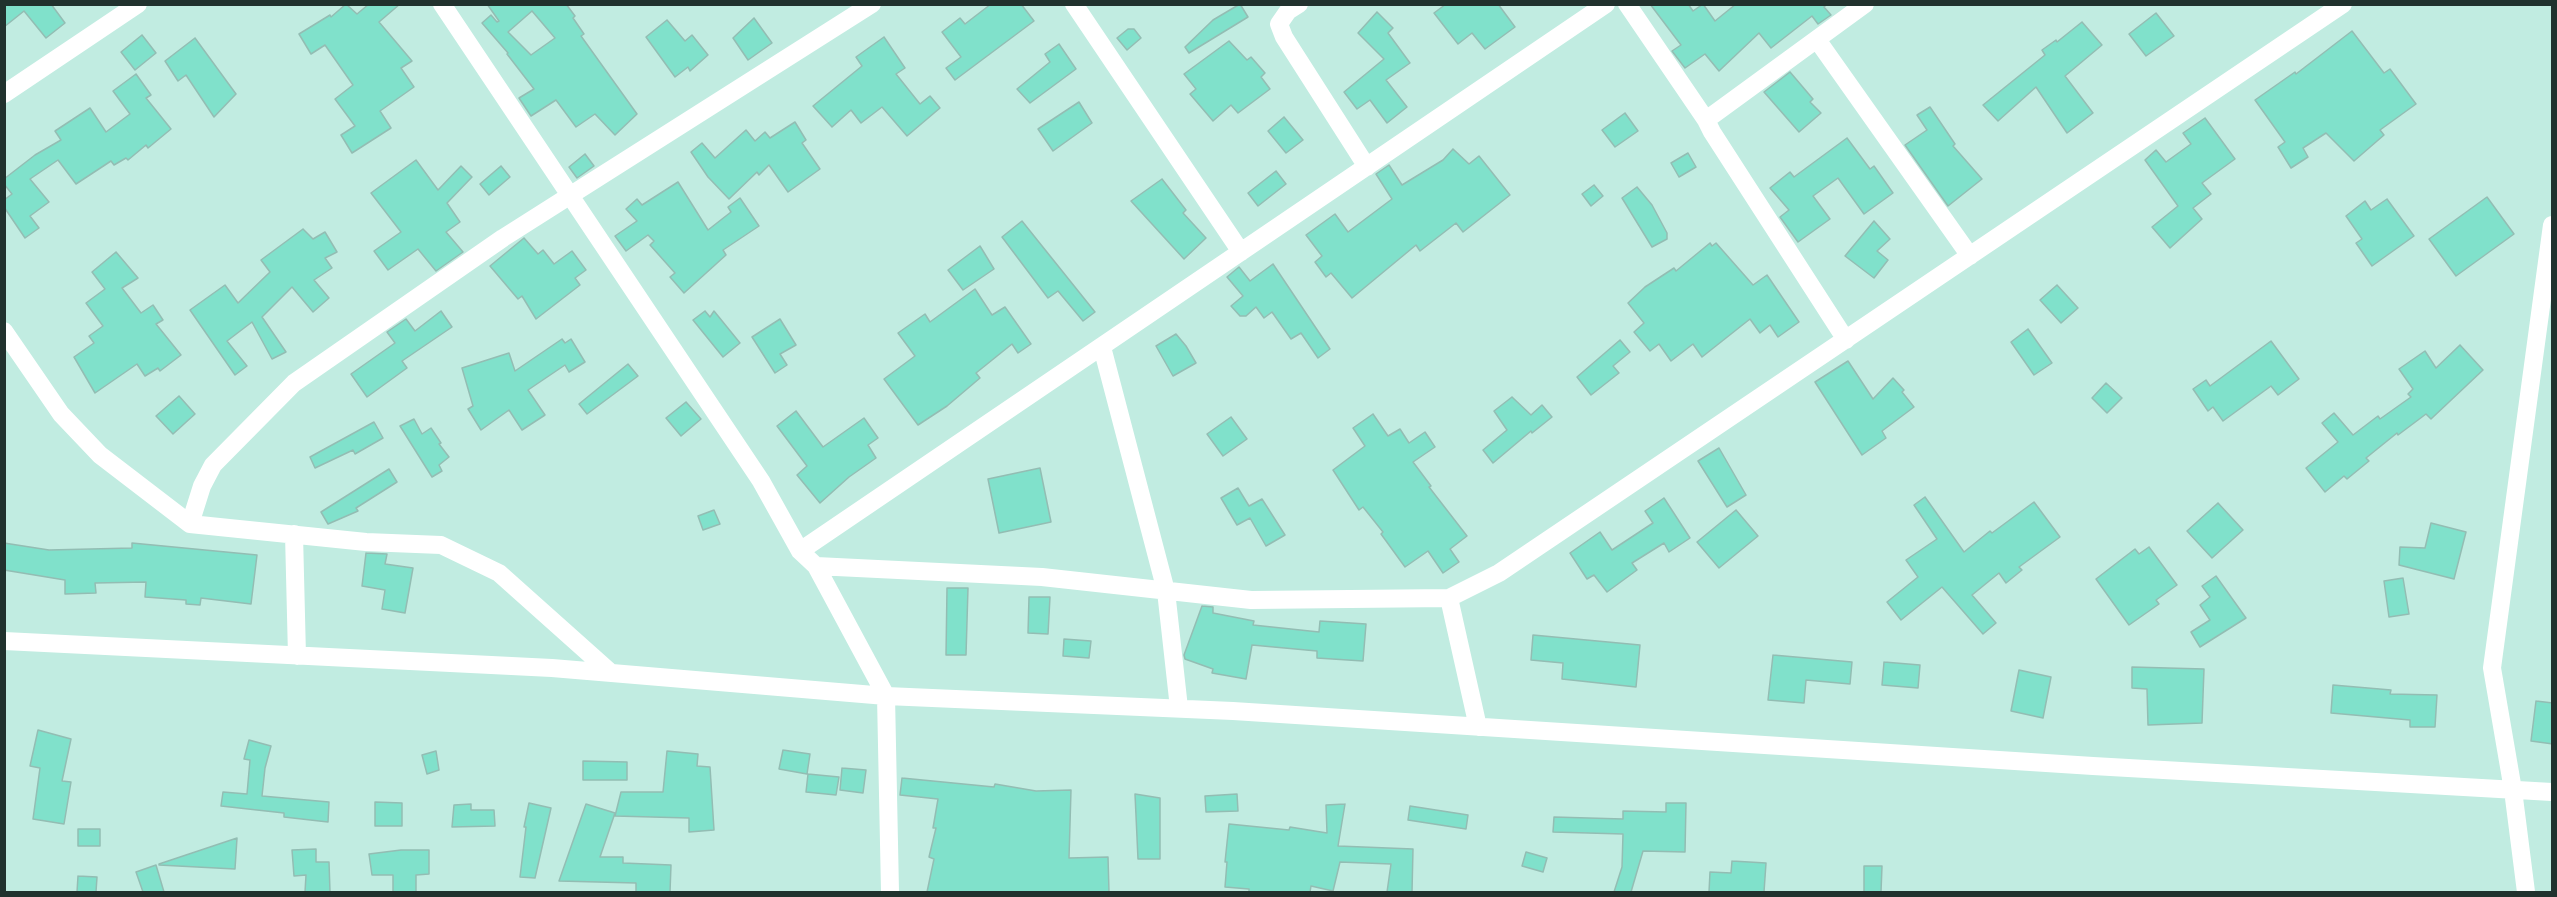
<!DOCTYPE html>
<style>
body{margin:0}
#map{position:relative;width:2557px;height:897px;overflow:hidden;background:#c1ece1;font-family:Helvetica,sans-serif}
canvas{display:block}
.frame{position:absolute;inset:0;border:6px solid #21322e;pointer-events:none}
</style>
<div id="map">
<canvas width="2557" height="897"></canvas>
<div class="frame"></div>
</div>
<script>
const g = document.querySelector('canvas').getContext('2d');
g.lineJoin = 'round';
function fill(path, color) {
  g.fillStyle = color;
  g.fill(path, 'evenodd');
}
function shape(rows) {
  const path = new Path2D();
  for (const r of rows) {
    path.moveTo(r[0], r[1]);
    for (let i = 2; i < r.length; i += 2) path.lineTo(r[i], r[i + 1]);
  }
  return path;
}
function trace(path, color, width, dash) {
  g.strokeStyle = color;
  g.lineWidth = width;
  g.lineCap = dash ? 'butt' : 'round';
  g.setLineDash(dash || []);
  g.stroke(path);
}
const building = shape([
 [4,4,51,4,65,23,46,38,24,11,4,27,4,4],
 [346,4,357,14,369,4,400,4,379,22,412,61,401,68,414,87,380,111,391,128,352,153,341,135,355,126,335,99,353,85,325,45,311,54,299,34,330,15,331,17,346,4],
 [487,4,566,4,575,16,573,18,584,34,581,36,637,114,615,135,595,114,576,127,556,100,531,116,519,98,534,89,507,54,508,53,482,23,491,15,497,22,499,21,487,4],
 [532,11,555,38,531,55,508,32,532,11],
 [991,4,1021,4,1034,21,955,80,946,68,961,57,942,32,960,18,965,24,991,4],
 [1240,4,1248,17,1189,53,1185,47,1213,20,1240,4],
 [1446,4,1498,4,1515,27,1485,49,1472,33,1458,44,1434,13,1446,4],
 [1650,4,1688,4,1693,11,1703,4,1715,21,1736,4,1827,4,1824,7,1831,15,1818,24,1812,16,1771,48,1759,33,1719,71,1705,54,1685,68,1672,51,1681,45,1650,4],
 [1377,12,1393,28,1388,33,1410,63,1386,80,1407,107,1387,123,1370,100,1357,109,1344,92,1384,59,1358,33,1377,12],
 [2156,13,2174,36,2146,56,2129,34,2156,13],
 [754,18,772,43,748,60,733,38,754,18],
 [667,20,685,41,692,35,708,55,690,71,688,67,675,77,646,37,667,20],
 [2082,22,2102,45,2065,76,2093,113,2067,133,2036,87,1998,121,1983,105,2045,55,2042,50,2056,40,2057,42,2082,22],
 [1128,29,1134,29,1141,38,1127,50,1117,38,1128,29],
 [2352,31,2384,73,2390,69,2416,104,2380,130,2384,135,2354,161,2326,133,2303,148,2308,157,2291,168,2278,147,2285,142,2255,100,2295,72,2296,74,2352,31],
 [142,35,156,53,135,70,121,52,142,35],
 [884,37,905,68,896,74,920,104,930,96,940,108,907,136,882,107,861,123,851,110,832,127,813,106,862,66,856,57,884,37],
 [195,38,236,94,214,117,186,75,178,81,165,61,195,38],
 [1229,41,1247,60,1251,57,1265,73,1261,77,1270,89,1238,113,1231,105,1213,121,1190,94,1196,89,1184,74,1229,41],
 [1059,44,1076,69,1030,103,1017,89,1050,62,1045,54,1059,44],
 [1790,72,1813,99,1810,102,1821,113,1799,132,1764,92,1790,72],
 [136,74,151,95,146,98,171,129,148,148,146,145,128,160,126,158,114,165,111,161,76,184,58,160,30,179,49,202,30,216,39,228,25,238,4,207,4,200,12,194,4,184,4,179,35,155,61,140,55,131,90,108,106,132,130,114,113,91,136,74],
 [1079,102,1092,123,1053,151,1038,129,1079,102],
 [1930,107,1955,144,1953,146,1982,179,1948,206,1905,145,1927,130,1917,115,1930,107],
 [1625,113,1638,131,1615,147,1602,130,1625,113],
 [1284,117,1303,140,1286,153,1268,131,1284,117],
 [2205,118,2235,159,2202,183,2211,194,2193,208,2202,219,2170,248,2152,227,2178,206,2145,160,2156,150,2166,162,2191,144,2183,133,2205,118],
 [795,122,806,140,802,143,820,169,788,192,769,165,759,175,757,172,729,199,708,177,691,152,702,143,715,158,746,130,755,141,765,132,770,138,795,122],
 [1847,138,1870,169,1874,166,1893,193,1864,214,1838,178,1813,196,1830,219,1798,242,1780,217,1789,210,1770,188,1790,172,1794,177,1847,138],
 [1453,149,1469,164,1479,156,1510,195,1463,232,1456,223,1420,251,1416,245,1352,298,1331,273,1326,277,1315,262,1322,256,1306,235,1335,214,1348,232,1392,199,1376,174,1389,165,1402,185,1443,160,1453,149],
 [1688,153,1696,167,1679,177,1671,163,1688,153],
 [585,154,594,166,577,178,569,167,585,154],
 [416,160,438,190,461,166,472,177,447,203,460,222,446,232,463,252,436,271,418,249,388,270,374,251,401,232,371,193,416,160],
 [501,166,510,177,489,195,480,184,501,166],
 [1276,171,1286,184,1258,206,1248,193,1276,171],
 [1162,179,1186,210,1183,213,1206,238,1184,259,1131,201,1162,179],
 [678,182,708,230,731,212,728,207,740,198,759,226,723,250,726,255,684,293,670,277,675,273,650,245,654,241,648,235,626,251,615,236,637,221,626,209,637,199,642,205,678,182],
 [1594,185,1603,196,1591,206,1582,194,1594,185],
 [1637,187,1652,205,1667,233,1667,239,1652,247,1622,198,1637,187],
 [2487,197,2514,234,2456,276,2429,239,2487,197],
 [2387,199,2414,236,2372,266,2356,243,2362,239,2346,216,2365,201,2371,210,2387,199],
 [1022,221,1095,312,1083,321,1058,291,1048,298,1002,237,1022,221],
 [1874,221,1890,239,1877,251,1888,260,1874,278,1845,256,1874,221],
 [303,229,313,239,325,232,337,252,325,258,332,268,314,280,329,298,313,312,292,287,262,317,286,352,272,359,252,322,227,341,247,366,235,375,190,310,225,285,238,303,270,272,261,260,303,229],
 [524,238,538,254,543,250,554,264,572,251,586,270,575,278,580,285,536,319,522,296,518,299,490,266,524,238],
 [1710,243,1712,246,1716,243,1753,285,1767,275,1799,322,1778,337,1770,325,1760,333,1750,319,1702,357,1693,344,1671,361,1659,344,1650,351,1634,332,1644,323,1628,303,1645,287,1674,268,1676,271,1710,243],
 [980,246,994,269,963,290,948,270,980,246],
 [116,252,138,278,122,288,141,313,153,305,163,320,156,324,181,355,160,371,158,368,145,376,137,364,95,393,74,357,94,343,89,336,103,326,86,303,105,289,92,272,116,252],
 [1273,264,1330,349,1318,358,1301,333,1291,339,1272,312,1264,318,1256,307,1246,316,1240,316,1231,306,1243,296,1227,277,1239,267,1250,281,1273,264],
 [2057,285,2078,308,2061,323,2040,300,2057,285],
 [975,289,992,315,1005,307,1031,344,1018,353,1012,344,976,373,980,378,947,406,918,425,884,379,915,356,898,333,925,314,930,322,975,289],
 [441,311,452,327,402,361,407,368,367,397,351,374,395,343,387,332,406,319,415,331,441,311],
 [705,311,710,317,714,311,740,343,723,357,693,320,705,311],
 [780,319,796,345,780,354,787,365,775,373,752,337,780,319],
 [2028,329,2052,363,2034,375,2011,342,2028,329],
 [1176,334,1186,346,1196,363,1173,376,1156,346,1176,334],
 [562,339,565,343,571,339,585,362,569,372,565,365,528,390,545,415,522,430,509,410,481,430,468,409,473,406,462,368,509,353,515,371,562,339],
 [1620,340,1630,352,1613,366,1619,373,1591,395,1577,377,1620,340],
 [2271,341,2299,379,2278,395,2271,386,2223,421,2213,407,2208,411,2193,389,2206,380,2210,386,2271,341],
 [2460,345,2483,370,2431,419,2426,414,2398,435,2397,433,2366,458,2369,461,2347,479,2344,476,2325,492,2306,468,2338,442,2322,423,2334,413,2353,435,2378,416,2380,419,2411,397,2408,394,2413,389,2399,369,2425,351,2436,368,2460,345],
 [1848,361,1873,399,1893,378,1904,390,1902,392,1914,407,1882,431,1886,438,1862,455,1815,382,1848,361],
 [628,364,638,376,587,414,579,404,628,364],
 [2106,383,2122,398,2107,413,2092,398,2106,383],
 [179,396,195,414,173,434,156,416,179,396],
 [1512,397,1531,415,1542,405,1552,417,1532,433,1531,431,1493,463,1483,450,1507,430,1494,411,1512,397],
 [686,402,701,419,681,436,666,418,686,402],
 [796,411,823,447,864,418,878,438,868,445,876,458,849,477,820,503,797,475,807,466,777,426,796,411],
 [1373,414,1388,436,1400,429,1409,443,1425,432,1435,447,1413,462,1431,486,1429,487,1467,536,1450,549,1459,562,1443,573,1428,551,1405,567,1381,534,1383,532,1363,507,1359,510,1333,470,1365,446,1353,428,1373,414],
 [1231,417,1247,439,1223,456,1207,434,1231,417],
 [414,419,422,434,431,428,441,443,439,444,449,457,439,465,442,471,432,477,400,426,414,419],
 [374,422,383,438,355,454,353,450,315,468,310,457,374,422],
 [1719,448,1746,495,1727,507,1698,461,1719,448],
 [1040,468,1051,522,999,533,988,479,1040,468],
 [389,469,397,482,356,508,358,511,328,524,321,512,389,469],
 [1238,488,1249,506,1262,499,1285,535,1266,546,1250,518,1237,525,1221,498,1238,488],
 [1925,497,1964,552,1990,531,1992,533,2034,502,2060,537,2019,567,2022,570,2006,583,1999,573,1972,595,1996,623,1983,634,1942,587,1901,620,1887,602,1918,577,1906,560,1937,539,1914,505,1925,497],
 [1664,498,1690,538,1669,552,1664,543,1632,563,1637,570,1607,592,1594,575,1587,579,1570,553,1600,532,1612,550,1653,523,1645,511,1664,498],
 [2218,503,2243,530,2212,558,2187,531,2218,503],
 [714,510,720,524,703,530,698,516,714,510],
 [1736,510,1758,536,1719,568,1697,542,1736,510],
 [2431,523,2466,532,2454,579,2399,565,2400,547,2425,548,2431,523],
 [4,543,49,550,132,548,132,543,257,555,251,604,201,598,200,605,186,604,186,600,145,597,146,582,95,583,96,593,65,594,65,580,4,570,4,543],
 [2149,547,2177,585,2156,600,2159,604,2129,625,2096,579,2135,549,2139,554,2149,547],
 [366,553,387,554,385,564,413,568,405,613,382,609,385,590,362,586,366,553],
 [2216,576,2246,618,2200,647,2191,632,2210,620,2200,605,2210,597,2202,586,2216,576],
 [2403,578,2409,614,2389,617,2384,581,2403,578],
 [947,588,968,588,966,655,946,655,947,588],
 [1029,597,1050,597,1048,634,1028,633,1029,597],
 [1202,606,1213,607,1213,613,1254,621,1253,625,1319,632,1320,621,1366,624,1363,661,1317,658,1317,651,1252,645,1246,679,1212,673,1213,669,1185,659,1184,655,1202,606],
 [1533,635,1640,645,1636,687,1562,679,1563,663,1531,660,1533,635],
 [1064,639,1091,641,1089,658,1063,656,1064,639],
 [1773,655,1852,662,1850,684,1806,680,1804,703,1768,700,1773,655],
 [1884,662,1920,665,1918,688,1882,685,1884,662],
 [2132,667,2204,669,2202,723,2148,725,2147,689,2132,688,2132,667],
 [2019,670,2051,677,2043,718,2011,711,2019,670],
 [2333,685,2391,690,2390,694,2437,695,2435,727,2410,727,2410,720,2331,713,2333,685],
 [2536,701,2553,703,2553,744,2531,741,2536,701],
 [38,730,71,739,62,781,71,782,64,824,33,819,40,768,30,766,38,730],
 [249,740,271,746,265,768,262,796,329,802,328,822,284,817,284,813,221,806,223,792,247,794,250,760,244,759,249,740],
 [783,750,810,754,807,774,779,769,783,750],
 [436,751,439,770,427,774,422,755,436,751],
 [667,751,698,754,697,766,710,767,714,830,689,832,689,818,615,816,621,792,663,792,667,751],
 [583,761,627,762,627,780,583,780,583,761],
 [842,768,866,770,863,793,840,790,842,768],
 [808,774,839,777,836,795,806,792,808,774],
 [902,778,994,787,995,784,1036,791,1071,790,1069,858,1108,857,1109,892,927,892,934,859,929,857,936,828,933,828,938,799,900,795,902,778],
 [1135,794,1160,798,1160,859,1138,859,1135,794],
 [1237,794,1238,811,1206,812,1205,796,1237,794],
 [375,802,402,803,402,826,375,826,375,802],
 [529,803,551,808,535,878,520,877,526,827,524,827,529,803],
 [1666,803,1686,803,1685,852,1643,851,1631,892,1614,892,1622,867,1623,834,1553,832,1554,817,1623,819,1623,811,1666,812,1666,803],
 [471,804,471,810,494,810,495,826,452,827,454,805,471,804],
 [586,804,615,813,600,857,623,857,623,863,671,865,670,892,636,892,636,883,559,881,586,804],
 [1345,804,1338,846,1413,849,1412,892,1387,892,1391,864,1340,862,1333,891,1311,886,1310,892,1249,892,1249,889,1225,887,1227,862,1225,862,1229,824,1289,830,1290,827,1327,833,1326,805,1345,804],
 [1410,806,1468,815,1466,829,1408,820,1410,806],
 [78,829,100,829,100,846,78,846,78,829],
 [237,838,235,869,159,865,159,864,237,838],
 [316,849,316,862,329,862,330,892,305,892,306,875,294,876,292,850,316,849],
 [401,850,429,850,429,874,416,875,416,892,393,892,393,875,372,875,369,854,401,850],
 [1526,852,1547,858,1543,872,1522,866,1526,852],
 [1732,861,1766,863,1764,892,1709,892,1710,872,1731,873,1732,861],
 [156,865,164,892,143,892,136,872,156,865],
 [1864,866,1882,866,1881,892,1864,892,1864,866],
 [78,876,97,877,96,892,77,892,78,876]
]);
fill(building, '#80e1cb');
trace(building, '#93bdb3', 1.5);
trace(shape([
 [442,4,761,481,800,551,816,566,886,696,890,892],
 [1074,4,1241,252],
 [1299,4,1288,11,1279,24,1284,37,1367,167],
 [1627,4,1706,120],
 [1818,41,1970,256],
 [4,94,138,4],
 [4,331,61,414,100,455,190,524,366,542,441,545,499,573,611,673],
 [1846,340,1712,132,1706,120,1865,4],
 [1102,347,1166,591,1179,708],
 [190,524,202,486,213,465,294,383,503,238,872,4],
 [294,534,297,656],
 [800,551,1606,4],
 [816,566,1042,577,1251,600,1449,598,1499,573,2343,4],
 [1449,598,1478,727],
 [4,641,552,668,886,696,1233,711,2093,766,2552,792],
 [2526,892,2513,790,2492,668,2552,225]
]), '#fff', 18);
</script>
